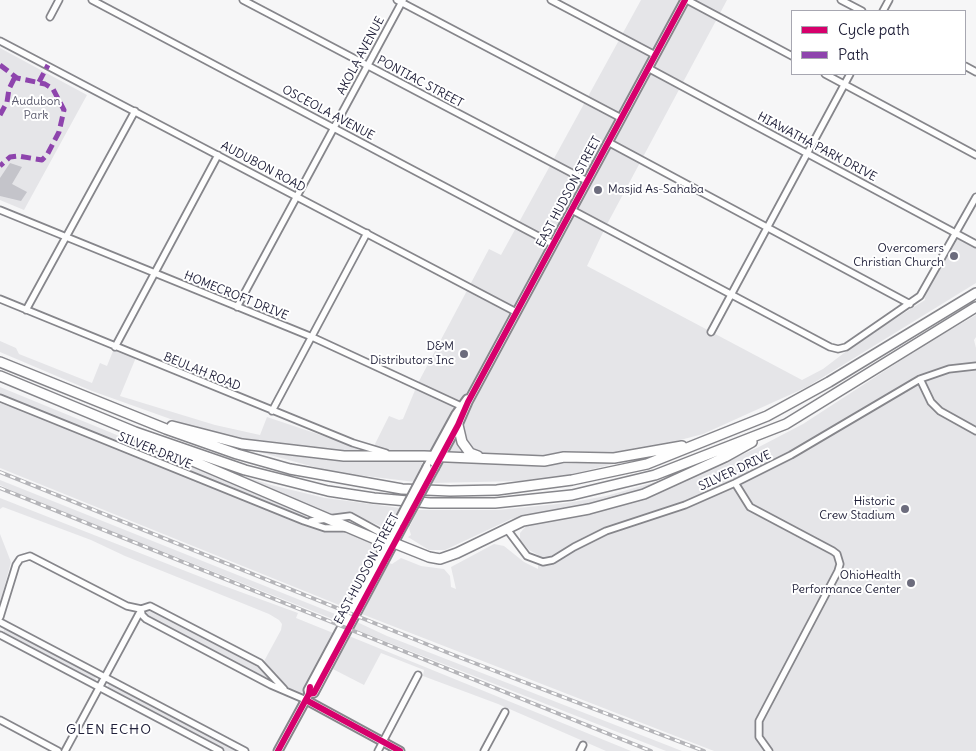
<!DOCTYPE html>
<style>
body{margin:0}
#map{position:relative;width:976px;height:751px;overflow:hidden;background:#f6f6f7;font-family:Delius,sans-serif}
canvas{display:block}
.legend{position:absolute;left:791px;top:10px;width:175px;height:65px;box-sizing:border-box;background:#fff;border:1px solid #a7a7b1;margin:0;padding:6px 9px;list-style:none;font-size:15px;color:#22223b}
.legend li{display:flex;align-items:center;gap:10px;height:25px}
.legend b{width:25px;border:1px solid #a7a7b1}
</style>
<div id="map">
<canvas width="976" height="751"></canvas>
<ul class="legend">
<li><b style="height:6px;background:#d6006c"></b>Cycle path</li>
<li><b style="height:6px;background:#8e44ad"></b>Path</li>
</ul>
</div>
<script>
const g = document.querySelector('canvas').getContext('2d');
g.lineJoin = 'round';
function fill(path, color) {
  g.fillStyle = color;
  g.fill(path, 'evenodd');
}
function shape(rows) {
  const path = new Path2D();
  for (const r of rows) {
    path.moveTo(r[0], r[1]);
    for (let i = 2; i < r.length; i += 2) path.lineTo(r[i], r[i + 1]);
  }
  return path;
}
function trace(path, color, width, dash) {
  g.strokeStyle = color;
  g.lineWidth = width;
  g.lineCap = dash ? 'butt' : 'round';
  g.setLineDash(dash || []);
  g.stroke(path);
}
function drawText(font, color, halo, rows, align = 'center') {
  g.font = font + ' Delius,sans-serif';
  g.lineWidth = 4;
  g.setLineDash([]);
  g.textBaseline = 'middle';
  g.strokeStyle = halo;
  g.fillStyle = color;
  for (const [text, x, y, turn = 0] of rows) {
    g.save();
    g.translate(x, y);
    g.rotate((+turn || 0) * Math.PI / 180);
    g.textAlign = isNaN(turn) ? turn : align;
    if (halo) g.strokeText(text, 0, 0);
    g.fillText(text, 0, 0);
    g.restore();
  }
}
fill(shape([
 [641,0,727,0,605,228,587,266,802,380,823,369,861,340,925,300,924,291,956,233,976,242,976,283,807,387,703,434,650,448,572,457,446,453,422,461,423,466,415,482,333,472,244,448,310,458,372,461,371,455,350,454,236,439,204,431,92,391,0,352,0,341,16,348,19,354,92,383,100,363,107,366,115,346,137,355,120,396,215,425,260,435,267,417,371,452,389,416,399,420,403,419,418,383,489,249,501,255],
 [0,48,87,95,24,210,0,200],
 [976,315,976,337,974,340,976,348,976,751,714,751,354,611,0,468,0,403,14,408,17,401,0,394,0,387,258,493,210,465,271,485,325,498,400,508,392,522,383,527,348,513,333,516,351,519,381,534,383,561,392,564,401,558,421,566,444,569,450,576,451,587,456,589,451,567,494,544,504,546,524,562,538,569,538,555,529,550,520,540,520,533,527,525,552,518,587,514,644,498,757,448,803,424,929,342],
 [642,457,560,477,520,481,432,483,445,460,566,464],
 [673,477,622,499,511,519,445,550,429,550,408,537,411,535,409,528,418,510,499,510,567,503,606,496],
 [0,480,340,616,338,621,25,497,0,485],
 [0,498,216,583,298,613,296,618,348,639,349,636,631,751,606,751,498,704,423,676,424,670,381,653,364,685,325,665,306,700,284,689,262,665,281,630,282,624,279,620,269,614,125,556,91,540,3,507,0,509],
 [0,534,11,562,0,603],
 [147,607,258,665,273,681,271,682,145,616,143,611],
 [357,622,387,636,682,751,666,751,354,629],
 [6,628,95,675,96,680,93,681,3,634,4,629],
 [111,683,240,751,225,751,108,689,108,685]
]), '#e5e5e8');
fill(shape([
 [10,163,22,167,12,184,27,192,21,201,0,196,0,178]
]), '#c4c4ca');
const minor = shape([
 [92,0,553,244],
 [243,0,587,181],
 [397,0,621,118],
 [551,0,655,55],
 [687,0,792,56],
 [841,0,862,11],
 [883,11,889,0],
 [50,17,59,0],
 [0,41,516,312],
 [965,66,976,72],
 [648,68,976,244],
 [825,74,976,155],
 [608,142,910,304],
 [0,210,312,337,461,406],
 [572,210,830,347,838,349,846,347,920,296,976,197],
 [0,299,353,443,386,453],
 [237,307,403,0],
 [26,310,135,111],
 [711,332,850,74],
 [115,347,218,155],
 [920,379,931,402,940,411,976,431],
 [0,398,304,521,325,528,345,528],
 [272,411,367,233],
 [735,483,750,507,833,551,837,554,840,564,838,571,759,721,759,737,769,751],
 [311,521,350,516,392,539],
 [506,528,527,556,543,562,553,560,574,547,606,531,685,505,735,483,791,455,920,379,949,369,976,366],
 [141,609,142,615,146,619,271,685,306,700],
 [0,617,16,565,20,559,30,556,127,606,141,609,150,606,260,663,284,689],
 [0,622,245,751],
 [0,635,220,751],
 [0,720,58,751],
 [65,751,141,610],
 [378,751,418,675],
 [484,751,505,712],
 [580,751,583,745]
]);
const major = shape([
 [427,467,456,414,467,399],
 [435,467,458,425,468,402,685,0],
 [309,694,314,693,404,524],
 [306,700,400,751],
 [278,751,309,694,308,690,397,524]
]);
const highway = shape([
 [0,362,166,429,237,454,290,469,402,489,450,491,497,490,572,480,647,464,767,416,829,382,976,293],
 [0,376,135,432,245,470,328,491,374,498,430,503,495,503,572,495,655,475,786,424,976,307],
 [458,425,462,442,470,453,478,456],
 [172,426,242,444,344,456,424,456,544,461,564,457,614,458,682,446],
 [139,438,387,544,394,543,429,557,440,559,457,553,523,521,589,509,644,494,725,457,752,442]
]);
trace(minor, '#86868b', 9);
trace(major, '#86868b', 11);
trace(highway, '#86868b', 12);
trace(minor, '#fefefe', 5.5);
trace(major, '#fefefe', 7);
trace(highway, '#fefefe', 9);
const rail = shape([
 [0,472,456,656,704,751],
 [0,488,651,751]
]);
trace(rail, '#b5b5b9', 4);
trace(rail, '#fff', 2, [5.5]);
const majorBridge = shape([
 [397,524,427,467],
 [404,524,435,467]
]);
trace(majorBridge, '#86868b', 11, []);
trace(majorBridge, '#fefefe', 7);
trace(shape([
 [0,65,17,78,45,84,53,89,64,110,59,132,47,155,42,160,18,156,10,157,0,166],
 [39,82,48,65],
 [0,115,7,102,9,89,15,77]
]), '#8e44ad', 5, [10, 5]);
trace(shape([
 [309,694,314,693,387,557,458,425,468,402,685,0],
 [306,700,400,751],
 [278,751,309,694,310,687]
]), '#d6006c', 6);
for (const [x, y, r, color] of [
 [598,190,5,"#6c6c7d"],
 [954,256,5,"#6c6c7d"],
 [464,354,5,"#6c6c7d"],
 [905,509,5,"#6c6c7d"],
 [911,583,5,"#6c6c7d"]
]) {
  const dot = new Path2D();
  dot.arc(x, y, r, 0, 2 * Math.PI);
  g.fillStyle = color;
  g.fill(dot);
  trace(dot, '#fff', 2);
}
drawText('12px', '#22223b', '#fff', [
 ["AKOLA AVENUE",361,56,-62],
 ["PONTIAC STREET",420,82,28],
 ["OSCEOLA AVENUE",328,113,28],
 ["HIAWATHA PARK DRIVE",817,147,28],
 ["AUDUBON ROAD",263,167,28],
 ["EAST HUDSON STREET",569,192,-62],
 ["HOMECROFT DRIVE",236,296,22],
 ["BEULAH ROAD",202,372,22],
 ["SILVER DRIVE",155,451,22],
 ["SILVER DRIVE",735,471,-25],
 ["EAST HUDSON STREET",367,569,-62]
]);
drawText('12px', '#58586b', '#fff', [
 ["Audubon",36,102],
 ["Park",36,116]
]);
drawText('12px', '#22223b', '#fff', [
 ["Masjid As-Sahaba",608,190,"left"],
 ["Overcomers",944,249],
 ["Christian Church",944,263],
 ["D&M",454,347],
 ["Distributors Inc",454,361],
 ["Historic",895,502],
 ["Crew Stadium",895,516],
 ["OhioHealth",901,576],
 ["Performance Center",901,590]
], 'right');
g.letterSpacing = '1px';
drawText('14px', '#22223b', '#fff', [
 ["GLEN ECHO",109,730]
]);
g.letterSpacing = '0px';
</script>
